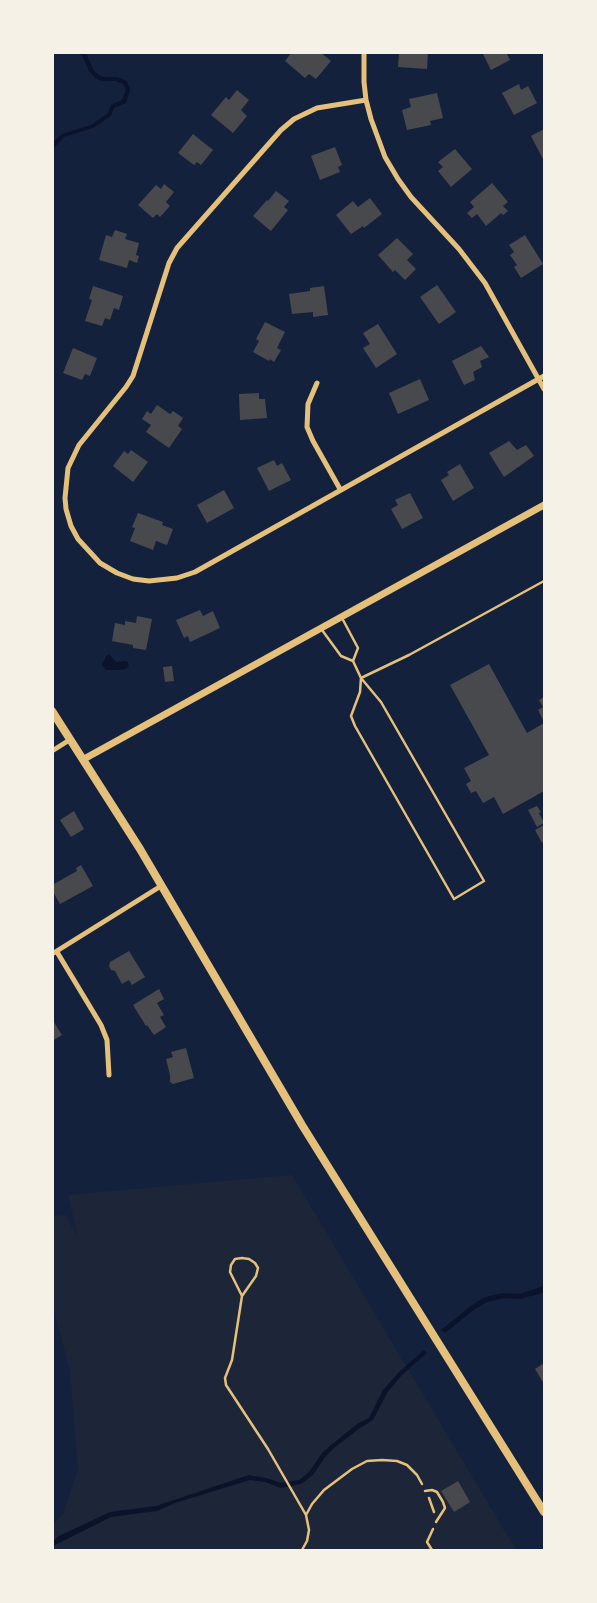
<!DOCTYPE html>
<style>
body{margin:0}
#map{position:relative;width:597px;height:1603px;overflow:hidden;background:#14213d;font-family:"Sofia Sans Condensed",sans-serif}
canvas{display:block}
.frame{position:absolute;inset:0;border:54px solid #f6f1e7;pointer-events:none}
</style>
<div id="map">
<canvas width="597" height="1603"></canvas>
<div class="frame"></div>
</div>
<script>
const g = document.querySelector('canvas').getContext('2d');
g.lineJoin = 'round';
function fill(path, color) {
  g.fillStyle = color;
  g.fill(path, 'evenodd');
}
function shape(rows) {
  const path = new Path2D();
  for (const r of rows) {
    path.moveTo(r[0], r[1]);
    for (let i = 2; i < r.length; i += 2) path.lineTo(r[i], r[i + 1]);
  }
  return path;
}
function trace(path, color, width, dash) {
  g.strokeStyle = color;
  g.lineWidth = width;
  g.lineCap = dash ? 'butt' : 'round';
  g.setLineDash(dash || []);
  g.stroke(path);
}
fill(shape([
 [292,1175,516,1550,53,1550,53,1524,63,1514,78,1469,70,1371,53,1306,53,1216,65,1215,78,1237,68,1195]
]), '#1d2539');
fill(shape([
 [75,53,86,53,93,69,99,75,104,77,117,77,127,81,130,90,126,103,114,108,111,116,93,128,64,137,53,149,53,142,62,134,91,125,108,113,111,105,122,100,126,90,123,84,116,81,103,81,96,79,89,71,82,55],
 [109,654,116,662,124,661,128,662,129,667,123,670,106,670,102,665,106,656],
 [544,1286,544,1292,542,1293,519,1299,504,1298,487,1302,475,1309,445,1333,441,1330,472,1305,485,1297,503,1293,519,1294],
 [424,1350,427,1353,402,1375,387,1393,373,1420,360,1428,334,1448,326,1456,313,1475,301,1484,281,1488,265,1482,250,1480,175,1503,157,1511,111,1517,53,1546,53,1541,59,1536,110,1512,156,1506,249,1475,266,1478,281,1483,299,1480,309,1472,322,1453,331,1445,357,1424,369,1418,383,1390,399,1372]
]), '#0b132b');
fill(shape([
 [292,52,320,52,331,61,316,79,309,74,305,78,285,61],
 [404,52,428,52,427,69,398,67,399,53],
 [482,52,506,52,510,60,491,70],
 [519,84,521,90,528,86,537,103,514,115,502,93],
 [237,90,249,100,241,110,247,116,233,133,211,115,226,97,229,100],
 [437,93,443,118,430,121,431,125,407,130,402,110,411,107,409,99],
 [544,129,544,161,531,136],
 [193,134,213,150,201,165,197,162,194,165,178,153],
 [335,147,342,165,338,167,340,172,320,180,311,156],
 [455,149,472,169,451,187,438,171,443,167,438,162],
 [492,183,508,202,503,206,508,211,503,215,501,213,486,226,477,214,472,218,467,213,474,207,470,202],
 [164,184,174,192,166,202,170,206,160,217,157,214,153,218,138,205,156,185,161,189],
 [276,191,289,201,284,207,288,210,271,231,253,216,267,200,268,201],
 [370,198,382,214,364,228,363,226,351,234,336,215,353,201,358,207],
 [115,230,127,234,125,239,139,243,136,255,139,256,137,263,129,260,127,268,99,260,106,235,112,237],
 [525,235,543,264,521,278,514,267,517,265,510,255,514,252,509,245],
 [397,238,413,254,407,260,416,269,405,280,395,270,393,272,378,255],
 [437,285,456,312,439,324,420,297],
 [93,286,123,296,119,310,114,308,110,320,105,318,102,326,85,321,92,300,89,299],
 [324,286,328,315,313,317,313,312,292,314,289,294,310,291,310,288],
 [265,322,285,332,277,348,281,350,274,362,270,359,269,361,253,352,259,341,256,339],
 [378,324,397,354,376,368,363,348,370,344,363,333],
 [481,346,489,357,480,361,482,367,473,372,475,380,464,385,452,361],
 [73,348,97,358,90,376,85,374,82,380,63,373],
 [420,379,429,400,398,414,389,393],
 [259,393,259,399,265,399,267,418,240,420,239,394],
 [157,405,170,414,173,411,183,418,178,426,182,429,169,448,146,432,151,425,142,419,147,411,151,414],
 [509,441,517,450,526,445,534,456,504,477,489,453],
 [131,450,148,462,133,482,113,466,124,451,128,454],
 [274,460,277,466,282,463,291,480,269,491,257,468],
 [460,464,474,488,453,501,441,480,449,475,447,472],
 [224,490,234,508,207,523,197,505],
 [410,493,423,518,402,529,391,509,398,505,395,500],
 [138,513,163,522,162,525,173,529,167,545,156,541,153,550,130,541,135,528,132,527],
 [200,610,203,616,213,611,220,628,190,642,188,636,184,638,176,620],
 [137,616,152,619,146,650,133,648,133,645,112,641,115,623,125,625,125,621,136,623],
 [489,664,527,733,544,723,544,791,503,814,494,797,483,803,476,791,471,793,466,784,471,781,464,768,489,755,450,685],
 [172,666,174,681,165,682,163,667],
 [544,697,544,722,538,710,543,707,539,700],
 [537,806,541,812,539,813,544,823,537,827,528,810],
 [74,811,84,829,71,837,60,820],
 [544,825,544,841,542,843,535,830],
 [81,865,93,886,60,904,52,890,52,885,77,871,76,868],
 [129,951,145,977,132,985,129,980,122,984,115,971,111,970,109,966,110,962],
 [159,989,164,999,157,1003,164,1015,160,1017,166,1027,154,1035,147,1025,146,1026,133,1005],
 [52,1019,62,1035,52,1041],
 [186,1048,194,1078,173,1084,170,1082,170,1075,166,1059,173,1057,171,1052],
 [544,1363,544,1384,535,1369],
 [458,1481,470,1502,454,1512,441,1491]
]), '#48494c');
trace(shape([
 [242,1296,256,1276,258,1268,255,1263,249,1259,242,1258,235,1259,231,1265,230,1272,242,1296,232,1360,225,1378,226,1385,268,1449,306,1515,309,1530,307,1541,302,1550],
 [429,1498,434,1512],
 [306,1515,312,1504,324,1490,352,1469,367,1461,382,1460,397,1461,407,1465,417,1475,422,1484],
 [432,1550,427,1542,433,1529]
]), '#e5c07b', 2.5);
trace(shape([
 [342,618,358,648,353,661,361,678,381,702,484,881,454,899,355,726,351,716,360,692,361,678],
 [322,630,341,656,353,661],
 [361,678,409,655,544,581],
 [425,1491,432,1490,437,1492,443,1502,445,1508,436,1522]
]), '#e5c07b', 2.5);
trace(shape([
 [364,52,364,82,366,100,371,119,385,157,398,179,411,197,459,249,485,283,544,389],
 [366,100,317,108,294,119,281,130,177,248,169,263,133,376,126,387,79,445,68,468,65,498,66,509,71,526,78,539,100,563,117,573,133,579,149,581,177,578,195,572,544,376],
 [317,383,308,404,307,427,313,441,340,489],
 [52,751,71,739],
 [57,952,101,1025,107,1040,109,1075],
 [52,954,161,886]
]), '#e5c07b', 5);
trace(shape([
 [84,759,544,505]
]), '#e5c07b', 7);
trace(shape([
 [52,711,140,849,302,1125,544,1512]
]), '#e5c07b', 8);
</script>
